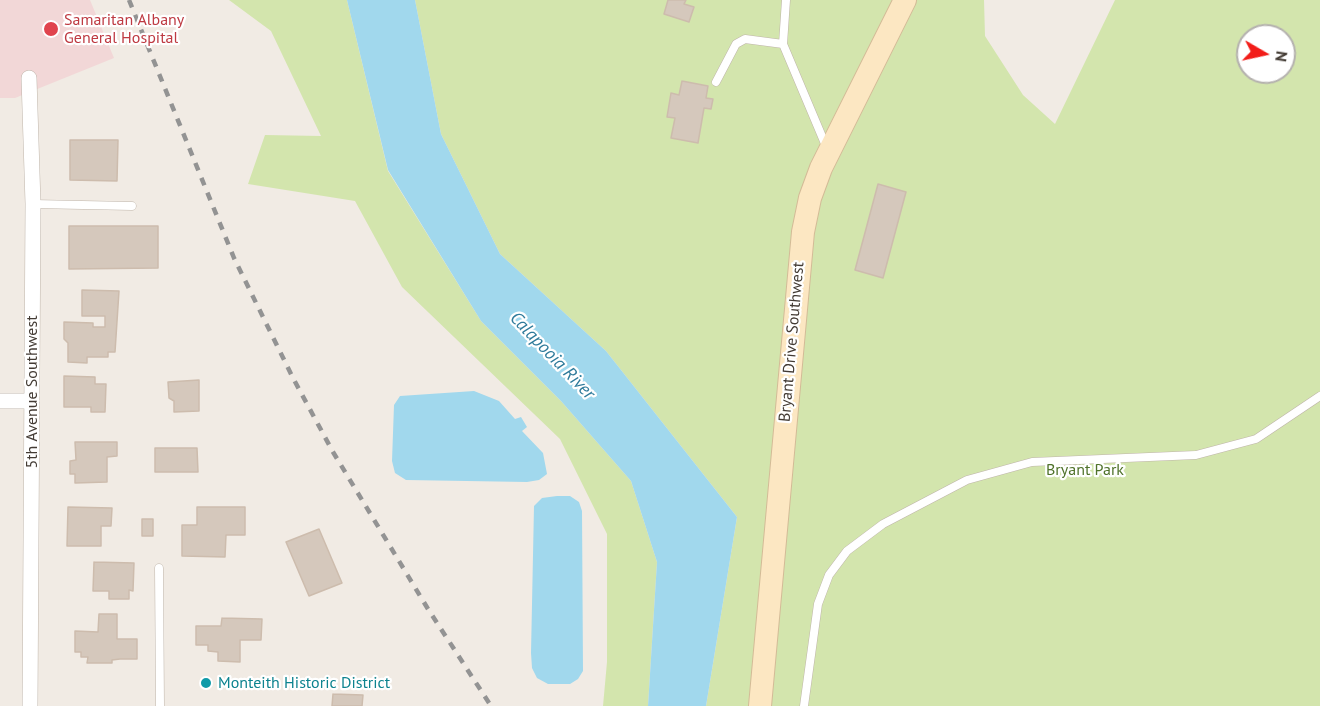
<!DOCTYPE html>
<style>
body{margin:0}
#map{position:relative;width:1320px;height:706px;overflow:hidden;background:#f1ebe4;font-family:"PT Sans",sans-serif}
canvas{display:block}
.north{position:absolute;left:1236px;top:24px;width:60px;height:60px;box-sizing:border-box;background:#fff;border:2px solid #b4b1ae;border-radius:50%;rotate:99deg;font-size:16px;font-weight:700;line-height:24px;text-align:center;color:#433b34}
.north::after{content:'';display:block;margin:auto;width:21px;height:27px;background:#f21d19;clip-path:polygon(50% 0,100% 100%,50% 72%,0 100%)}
</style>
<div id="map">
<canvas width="1320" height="706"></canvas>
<div class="north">N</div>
</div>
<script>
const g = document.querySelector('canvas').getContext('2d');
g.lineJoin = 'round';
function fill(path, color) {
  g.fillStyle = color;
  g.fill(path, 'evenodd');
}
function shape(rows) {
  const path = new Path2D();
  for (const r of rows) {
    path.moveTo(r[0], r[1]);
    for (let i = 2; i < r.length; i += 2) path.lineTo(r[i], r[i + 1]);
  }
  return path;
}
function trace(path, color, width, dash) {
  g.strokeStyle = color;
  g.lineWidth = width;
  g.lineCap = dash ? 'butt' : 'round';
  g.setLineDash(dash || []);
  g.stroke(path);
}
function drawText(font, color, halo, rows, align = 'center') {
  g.font = font + ' "PT Sans",sans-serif';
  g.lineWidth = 4.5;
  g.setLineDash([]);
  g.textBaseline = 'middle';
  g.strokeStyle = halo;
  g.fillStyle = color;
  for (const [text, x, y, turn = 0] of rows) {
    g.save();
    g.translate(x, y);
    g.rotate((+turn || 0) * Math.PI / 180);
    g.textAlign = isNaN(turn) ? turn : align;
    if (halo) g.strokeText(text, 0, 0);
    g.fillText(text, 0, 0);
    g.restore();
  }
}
fill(shape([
 [0,0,90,0,114,58,15,98,0,98]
]), '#f2d7d7');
fill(shape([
 [229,0,347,0,388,171,481,321,561,401,631,481,657,562,648,706,603,706,607,662,607,534,560,439,402,287,355,201,248,184,265,135,321,136,271,31],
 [415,0,984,0,985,36,1023,95,1055,124,1115,0,1320,0,1320,706,706,706,737,517,606,351,500,254,441,134],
 [1248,36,1284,36,1284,72,1248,72]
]), '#d3e5ad');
fill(shape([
 [347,0,415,0,441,134,500,254,606,351,737,517,706,706,648,706,657,562,631,481,561,401,481,321,388,170],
 [474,391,499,401,515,419,521,417,527,427,522,431,543,453,547,474,539,480,527,482,406,480,395,473,392,461,394,405,400,396],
 [557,496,570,496,579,502,582,511,583,671,578,679,570,684,548,684,537,678,532,668,531,653,534,506,542,498]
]), '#a1d8ed');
const building = shape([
 [668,0,686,0,684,4,694,7,689,22,664,14,668,0],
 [682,81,708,86,706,98,713,99,711,109,704,108,698,143,671,138,675,118,667,117,671,93,679,95,682,81],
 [70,140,118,140,117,181,70,180,70,140],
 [878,184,906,192,883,278,855,270,878,184],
 [69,226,158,226,158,268,69,269,69,226],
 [82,290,119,291,115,352,108,352,108,357,87,357,87,363,68,362,68,343,64,339,64,322,93,323,93,327,105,327,105,316,82,316,82,290],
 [64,376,95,377,95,384,106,384,105,412,91,412,91,407,64,407,64,376],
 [199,380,199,411,174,412,174,401,169,398,168,382,199,380],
 [75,442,117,442,117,456,107,457,107,482,75,483,75,474,70,474,70,461,76,460,75,442],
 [155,448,197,448,198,472,155,472,155,448],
 [68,507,112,508,111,526,101,526,101,546,67,546,68,507],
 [197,507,245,507,245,535,226,535,225,557,182,556,182,525,197,525,197,507],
 [142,519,153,519,153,536,142,536,142,519],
 [319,529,342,583,309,596,286,542,319,529],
 [94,562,134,563,133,591,129,590,129,599,109,599,109,591,93,591,94,562],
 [99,614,117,614,117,639,137,639,137,659,120,659,112,660,112,663,87,663,88,657,81,657,81,652,75,652,75,631,98,632,99,614],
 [222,618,262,619,261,640,240,640,240,662,218,661,218,652,208,651,208,645,196,645,196,626,221,626,222,618],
 [333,694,363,695,362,706,332,706,333,694]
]);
fill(building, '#d5c8bc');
trace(building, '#cdbcad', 1.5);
const lane = shape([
 [786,0,783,44,826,146],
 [716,82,736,44,745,39,783,44],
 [33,204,132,206],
 [159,568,160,706],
 [804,706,818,604,829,575,847,551,883,524,967,480,1032,462,1196,455,1256,439,1320,396]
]);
const street = shape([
 [29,78,33,204,30,706],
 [0,401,32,401]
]);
const secondary = shape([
 [760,706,803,232,810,198,821,168,905,0]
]);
trace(lane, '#bfb5aa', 9);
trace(street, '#bfb5aa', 16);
trace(secondary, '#d3bb97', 24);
trace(lane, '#fff', 8);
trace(street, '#fff', 15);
trace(secondary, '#fce7c2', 22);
trace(shape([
 [129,0,234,258,293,378,333,452,428,609,491,706]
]), '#939393', 4.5, [8, 8]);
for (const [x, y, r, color] of [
 [51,29,8,"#e0444e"],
 [206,683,6,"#0f9aa8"]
]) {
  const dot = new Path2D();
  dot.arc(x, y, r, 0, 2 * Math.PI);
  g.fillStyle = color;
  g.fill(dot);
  trace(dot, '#fff', 2);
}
drawText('16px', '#be3a42', '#fff', [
 ["Samaritan Albany",64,20],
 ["General Hospital",64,38]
], 'left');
drawText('16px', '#433b34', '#fff', [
 ["Bryant Drive Southwest",792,342,-85],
 ["5th Avenue Southwest",32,392,-90]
]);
drawText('16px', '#4f722a', '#fff', [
 ["Bryant Park",1085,470]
]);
drawText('16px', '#0d838f', '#fff', [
 ["Monteith Historic District",218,683]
], 'left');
drawText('italic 18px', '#2f7b9b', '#fff', [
 ["Calapooia River",552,356,46]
]);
</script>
